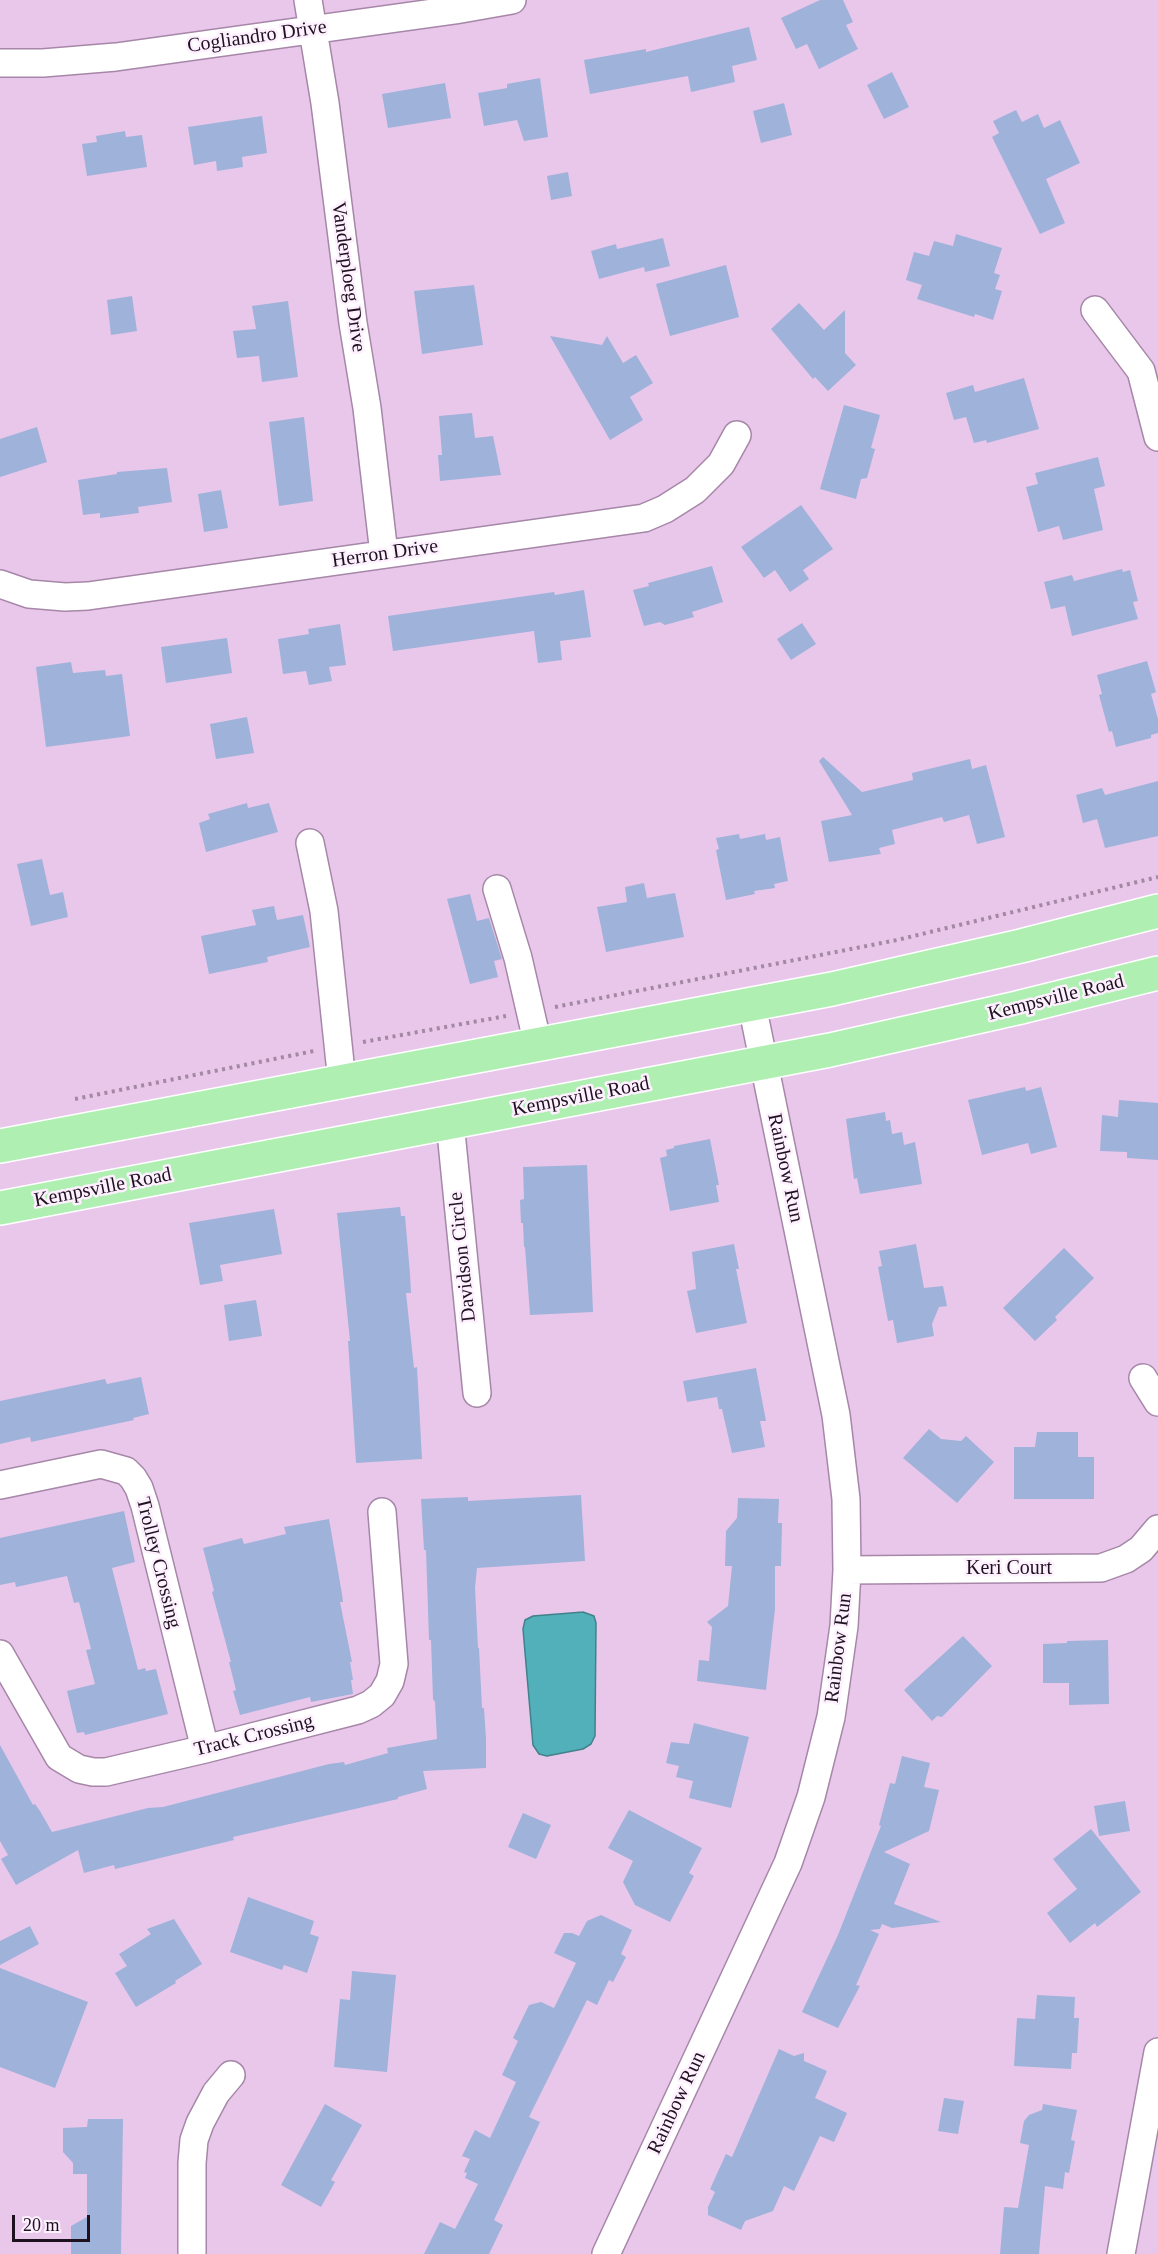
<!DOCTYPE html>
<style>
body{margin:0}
#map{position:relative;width:1158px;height:2254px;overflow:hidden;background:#e9c7eb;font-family:Georgia,serif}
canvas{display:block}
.scale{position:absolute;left:12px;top:2215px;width:78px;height:27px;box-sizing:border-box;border:3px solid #1e121e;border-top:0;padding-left:8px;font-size:18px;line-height:21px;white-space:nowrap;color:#1e121e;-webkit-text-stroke:4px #fef0ff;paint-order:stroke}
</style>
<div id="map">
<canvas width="1158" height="2254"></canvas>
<div class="scale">20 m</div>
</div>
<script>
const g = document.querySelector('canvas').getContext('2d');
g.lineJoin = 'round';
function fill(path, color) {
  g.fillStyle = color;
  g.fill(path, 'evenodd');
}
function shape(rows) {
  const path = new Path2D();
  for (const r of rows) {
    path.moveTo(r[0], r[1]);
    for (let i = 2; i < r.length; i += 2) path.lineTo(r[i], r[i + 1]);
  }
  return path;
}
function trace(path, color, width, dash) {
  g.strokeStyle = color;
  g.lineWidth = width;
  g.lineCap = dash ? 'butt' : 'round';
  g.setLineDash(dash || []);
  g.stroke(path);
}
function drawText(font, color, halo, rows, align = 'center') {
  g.font = font + ' Georgia,serif';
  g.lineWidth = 5;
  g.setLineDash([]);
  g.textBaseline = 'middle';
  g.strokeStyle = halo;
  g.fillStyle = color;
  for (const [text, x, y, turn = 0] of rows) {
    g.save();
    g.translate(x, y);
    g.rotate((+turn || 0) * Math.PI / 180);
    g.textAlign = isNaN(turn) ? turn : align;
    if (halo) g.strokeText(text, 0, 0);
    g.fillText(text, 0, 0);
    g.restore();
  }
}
const water = shape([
 [583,1612,594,1616,596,1623,595,1736,591,1744,583,1749,547,1756,539,1754,533,1745,523,1629,525,1620,533,1616,583,1612]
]);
fill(water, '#51b0ba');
trace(water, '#42818b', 1.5);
fill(shape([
 [820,0,843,0,853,22,846,25,858,49,819,69,807,44,796,49,781,18],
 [749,27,757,60,732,66,735,82,691,92,688,76,590,94,584,60,646,49,646,52],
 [892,72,909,107,884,119,867,85],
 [540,78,548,137,524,141,517,120,484,126,478,93,507,88,507,84],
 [445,83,451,118,388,128,382,94],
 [784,103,792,135,761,143,753,111],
 [1016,110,1022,122,1038,114,1044,128,1060,120,1080,163,1046,179,1065,223,1040,234,992,137,999,133,993,121],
 [262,116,267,153,242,157,243,167,217,171,216,161,194,165,188,127],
 [125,131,126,137,142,135,147,167,87,176,82,144,97,142,96,136],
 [568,172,572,196,551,200,547,176],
 [956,234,1002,248,994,273,1000,275,995,289,1002,291,993,320,975,314,974,317,917,299,922,285,906,280,914,252,929,256,934,241,953,246],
 [663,238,670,266,645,272,644,267,599,279,591,251,616,244,617,249],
 [726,265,739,317,670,336,656,284],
 [474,285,483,345,422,354,414,291],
 [132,296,137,331,111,335,107,300],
 [288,301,298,377,262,382,259,356,237,358,233,331,256,329,252,306],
 [799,303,824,330,845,310,845,353,856,365,828,391,815,377,813,379,771,329],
 [550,336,602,345,607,336,623,363,636,355,653,383,630,397,643,420,610,440],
 [1024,378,1039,429,987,443,986,440,974,443,966,417,954,420,946,393,973,385,975,392],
 [844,405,880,415,871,448,875,449,867,478,861,479,856,499,820,489],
 [472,413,475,438,493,436,501,475,440,481,438,455,442,455,439,416],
 [304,417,313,501,279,506,269,422],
 [37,427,47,462,0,477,0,439],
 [1098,457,1105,486,1094,489,1103,530,1063,540,1059,526,1038,532,1026,487,1038,484,1035,473],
 [167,468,172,502,138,507,139,513,100,518,100,513,83,515,78,480,117,474,117,472],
 [221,490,228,528,204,532,198,494],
 [801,505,833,549,803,570,809,579,790,592,775,570,764,578,741,547],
 [712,566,723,602,692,612,694,617,665,625,660,622,644,626,633,590,649,586,648,583],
 [1122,569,1123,572,1130,570,1138,601,1133,602,1138,619,1072,636,1065,606,1051,609,1044,582,1072,575,1074,581],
 [584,590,591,637,560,641,562,660,538,663,534,631,393,651,388,616,554,592,555,595],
 [802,623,816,644,791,660,777,639],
 [340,624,346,665,329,667,332,681,309,685,306,671,283,674,278,639,309,634,308,629],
 [227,638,232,673,166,683,161,647],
 [1147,661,1156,692,1151,694,1158,719,1158,733,1151,735,1151,738,1116,747,1112,731,1109,732,1099,695,1102,694,1097,675],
 [71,662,73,673,105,670,106,676,122,674,130,736,46,747,36,667],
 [247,717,254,753,216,759,210,724],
 [823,757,862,792,913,780,912,773,970,759,972,769,986,765,1005,837,977,844,969,815,944,822,942,817,892,830,895,844,879,848,881,854,829,862,821,821,852,815,819,761],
 [1158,781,1158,836,1105,848,1097,819,1083,823,1076,795,1102,788,1105,795],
 [247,803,248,808,269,803,278,832,206,852,199,823,210,819,208,814],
 [739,834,740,839,765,834,766,840,780,837,788,881,774,884,775,888,754,891,755,894,726,900,716,850,719,849,716,838],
 [42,859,50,895,63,892,68,917,31,926,17,864],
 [644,883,647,898,675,893,684,937,606,952,597,907,627,902,625,887],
 [470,894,477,921,489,918,502,959,494,961,498,977,470,984,447,899],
 [274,906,277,920,303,915,310,947,267,957,268,962,209,974,201,936,256,925,252,910],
 [1025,1087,1026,1091,1041,1087,1057,1147,1031,1154,1028,1143,982,1155,968,1100],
 [1119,1100,1158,1103,1158,1160,1127,1158,1127,1152,1100,1151,1102,1115,1118,1117],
 [885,1112,886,1121,890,1120,892,1134,902,1132,904,1145,915,1142,922,1184,860,1194,857,1178,854,1179,846,1119],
 [710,1139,719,1185,716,1185,719,1202,670,1211,660,1158,667,1156,666,1150,674,1148,674,1146],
 [587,1165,593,1312,530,1315,525,1247,524,1247,523,1223,521,1223,520,1200,524,1199,523,1167],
 [400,1207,401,1216,405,1216,410,1274,411,1293,406,1293,414,1368,417,1367,422,1459,356,1463,348,1341,350,1341,337,1213],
 [274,1209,282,1254,220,1265,223,1281,200,1285,189,1223],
 [734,1244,739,1269,736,1269,747,1323,696,1333,687,1291,696,1289,692,1252],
 [916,1244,924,1288,943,1286,947,1306,939,1307,932,1324,934,1336,897,1343,893,1320,888,1321,878,1267,882,1266,879,1251],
 [1064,1248,1094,1278,1055,1317,1057,1320,1035,1341,1003,1308],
 [256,1300,262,1336,229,1341,224,1305],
 [756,1368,766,1421,760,1421,765,1447,732,1453,722,1409,719,1409,717,1397,687,1402,683,1381],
 [141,1377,149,1414,133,1418,134,1420,31,1442,30,1437,0,1444,0,1401,105,1379,107,1384],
 [929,1429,941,1439,961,1441,966,1436,994,1462,957,1503,903,1458],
 [1037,1432,1078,1432,1078,1457,1094,1457,1094,1499,1014,1499,1014,1447,1035,1447],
 [581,1495,585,1561,477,1568,475,1588,478,1648,479,1648,482,1708,484,1708,486,1739,486,1768,423,1771,427,1789,398,1797,398,1799,233,1837,234,1840,115,1869,114,1865,84,1873,78,1850,16,1885,1,1859,8,1855,0,1841,0,1745,33,1805,35,1804,40,1811,52,1832,148,1808,163,1807,329,1764,344,1762,345,1765,388,1753,387,1748,437,1739,435,1702,433,1699,431,1640,429,1640,426,1550,424,1550,421,1499,468,1497,468,1501],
 [738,1498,779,1499,778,1523,782,1523,781,1566,775,1566,775,1609,766,1690,697,1681,699,1660,709,1661,712,1627,707,1622,728,1606,732,1566,725,1566,726,1531,737,1518],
 [124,1511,135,1562,112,1568,138,1670,145,1668,146,1671,156,1669,168,1714,85,1735,84,1732,77,1733,67,1691,95,1684,86,1650,91,1649,79,1602,74,1603,67,1576,16,1587,15,1582,0,1585,0,1538],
 [329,1519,342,1594,343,1602,340,1602,352,1662,350,1662,353,1680,351,1680,353,1694,311,1702,310,1697,240,1715,233,1691,236,1690,229,1662,231,1662,212,1592,214,1591,203,1548,242,1538,244,1544,286,1534,284,1527],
 [963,1636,992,1666,942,1717,937,1716,932,1721,904,1690],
 [1108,1640,1109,1704,1069,1705,1069,1683,1043,1683,1043,1644,1067,1643,1067,1641],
 [694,1723,749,1737,731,1808,689,1798,693,1781,676,1777,679,1766,666,1763,671,1742,689,1744],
 [902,1756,930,1763,924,1787,939,1790,929,1831,884,1852,910,1864,894,1904,941,1922,892,1928,882,1924,880,1929,870,1930,879,1934,856,1985,860,1986,838,2028,802,2012,838,1935,881,1826,879,1825,890,1783,895,1784],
 [1125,1801,1130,1831,1099,1836,1094,1806],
 [629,1810,702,1848,689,1873,694,1876,670,1922,635,1905,623,1882,633,1861,608,1848],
 [523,1813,551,1825,536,1859,508,1847],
 [1091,1829,1141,1892,1097,1927,1095,1923,1070,1943,1047,1913,1077,1889,1053,1859],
 [248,1897,314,1921,310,1934,319,1937,307,1973,284,1965,282,1970,230,1952],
 [601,1915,632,1930,621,1954,626,1957,613,1982,609,1980,597,2005,587,2000,529,2117,540,2122,494,2220,503,2225,489,2254,424,2254,440,2222,455,2229,478,2184,465,2178,467,2173,464,2172,470,2159,462,2156,475,2130,490,2138,516,2082,502,2075,518,2041,513,2038,529,2005,541,2002,554,2008,576,1963,554,1953,564,1933,572,1933,579,1936,587,1921],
 [174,1919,202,1964,175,1981,176,1983,136,2007,115,1973,127,1966,119,1954,151,1934,147,1929],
 [30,1926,39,1944,0,1965,0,1941],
 [0,1968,88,2002,55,2088,0,2067],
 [352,1971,396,1975,387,2072,334,2067,340,1999,350,2000],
 [1037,1995,1075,1997,1074,2018,1079,2018,1077,2053,1072,2053,1071,2069,1014,2066,1017,2018,1035,2019],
 [779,2049,794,2056,804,2053,804,2061,827,2071,815,2098,847,2113,834,2142,820,2136,794,2191,784,2186,773,2211,745,2221,741,2230,708,2215,708,2207,715,2192,710,2189,726,2154,732,2157],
 [944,2098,964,2101,958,2134,938,2131],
 [325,2104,362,2125,331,2180,335,2182,321,2207,281,2185],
 [1043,2104,1077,2110,1071,2140,1075,2141,1069,2173,1065,2172,1063,2189,1045,2186,1039,2254,1000,2254,1004,2207,1018,2208,1029,2145,1020,2143,1024,2121,1029,2115,1042,2110],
 [88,2119,123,2119,121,2254,71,2254,71,2226,87,2217,87,2174,73,2174,73,2163,63,2152,63,2128,87,2127]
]), '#9fb2da');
const minor = shape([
 [308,0,325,103,353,323,367,408,384,554],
 [0,63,43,63,116,57,455,10,512,0],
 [1095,310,1141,371,1158,437],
 [0,584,29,594,65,597,88,596,644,518,665,509,695,490,721,464,737,435],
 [310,843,324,911,342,1082],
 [497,889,518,958,538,1045],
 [450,1122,477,1393],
 [1143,1378,1158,1402],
 [0,1485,101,1464,126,1471,133,1478,139,1488,145,1506,205,1749],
 [847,1570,1101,1568,1126,1559,1141,1549,1158,1529],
 [0,1654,59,1757,79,1769,93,1772,106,1772,205,1749,358,1710,371,1704,382,1695,390,1681,394,1664,382,1512],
 [192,2254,192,2163,194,2140,200,2123,216,2093,231,2075],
 [606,2254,788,1863,811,1797,831,1717,844,1626,847,1570,846,1499,836,1415,752,1005],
 [1121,2254,1158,2052]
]);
const major = shape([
 [0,1146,832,989,1021,946,1158,911],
 [0,1208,830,1050,1017,1008,1158,973]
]);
trace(minor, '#a687a8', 30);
trace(major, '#fff', 36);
trace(shape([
 [555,1007,897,940,1158,877],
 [363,1042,506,1016],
 [75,1099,314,1051]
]), '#a288a3', 4, [3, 4.5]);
trace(minor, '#fff', 27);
trace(major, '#afefb2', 33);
drawText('20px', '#1e121e', '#fef0ff', [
 ["Cogliandro Drive",257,37,-8],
 ["Vanderploeg Drive",348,277,82],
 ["Herron Drive",385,554,-8],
 ["Kempsville Road",1056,998,-14],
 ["Kempsville Road",581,1097,-11],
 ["Rainbow Run",785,1168,78],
 ["Kempsville Road",103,1188,-11],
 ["Davidson Circle",463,1257,-96],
 ["Trolley Crossing",158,1563,76],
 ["Keri Court",1009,1569],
 ["Rainbow Run",839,1648,-83],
 ["Track Crossing",254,1736,-14],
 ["Rainbow Run",677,2103,-65]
]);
</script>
